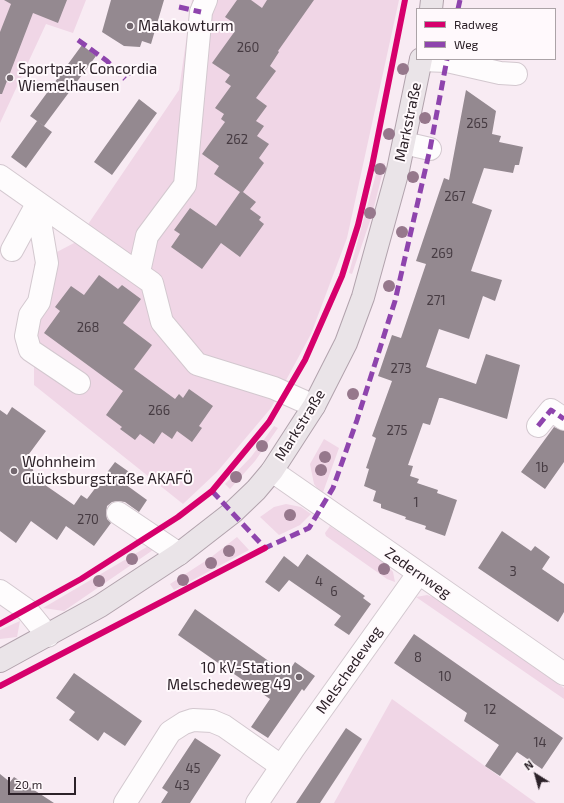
<!DOCTYPE html>
<meta charset="utf-8">
<style>
body{margin:0}
#map{position:relative;width:564px;height:803px;overflow:hidden;background:#f8ebf3;font-family:"Exo 2",sans-serif}
canvas{display:block}
.legend{position:absolute;left:416px;top:8px;width:140px;height:52px;box-sizing:border-box;background:#fff9fc;border:1px solid #aba3a7;margin:0;padding:5px 7px;list-style:none;font-size:12px;color:#2c2128}
.legend li{display:flex;align-items:center;gap:8px;height:20px}
.legend b{width:20px;border:1px solid #aba3a7}
.north{position:absolute;left:516px;top:755px;width:40px;height:40px;-webkit-text-stroke:3px #fff9fc;paint-order:stroke;rotate:323deg;font-size:11px;font-weight:700;line-height:16px;text-align:center;color:#2c2128}
.north::after{content:'';display:block;margin:auto;width:14px;height:18px;background:#2c2128;clip-path:polygon(50% 0,100% 100%,50% 72%,0 100%)}
.scale{position:absolute;left:8px;top:777px;width:68px;height:18px;box-sizing:border-box;border:2px solid #2c2128;border-top:0;padding-left:5px;font-size:12px;line-height:14px;white-space:nowrap;color:#2c2128;-webkit-text-stroke:3px #fff9fc;paint-order:stroke}
</style>
<div id="map">
<canvas width="564" height="803"></canvas>
<ul class="legend">
<li><b style="height:5px;background:#d6006c"></b>Radweg</li>
<li><b style="height:5px;background:#8e44ad"></b>Weg</li>
</ul>
<div class="north">N</div>
<div class="scale">20 m</div>
</div>
<script>
const g = document.querySelector('canvas').getContext('2d');
g.lineJoin = 'round';
function fill(path, color) {
  g.fillStyle = color;
  g.fill(path, 'evenodd');
}
function shape(rows) {
  const path = new Path2D();
  for (const r of rows) {
    path.moveTo(r[0], r[1]);
    for (let i = 2; i < r.length; i += 2) path.lineTo(r[i], r[i + 1]);
  }
  return path;
}
function trace(path, color, width, dash) {
  g.strokeStyle = color;
  g.lineWidth = width;
  g.lineCap = dash ? 'butt' : 'round';
  g.setLineDash(dash || []);
  g.stroke(path);
}
function drawText(font, color, halo, rows, align = 'center') {
  g.font = font + ' "Exo 2",sans-serif';
  g.lineWidth = 4;
  g.setLineDash([]);
  g.textBaseline = 'middle';
  g.strokeStyle = halo;
  g.fillStyle = color;
  for (const [text, x, y, turn = 0] of rows) {
    g.save();
    g.translate(x, y);
    g.rotate((+turn || 0) * Math.PI / 180);
    g.textAlign = isNaN(turn) ? turn : align;
    if (halo) g.strokeText(text, 0, 0);
    g.fillText(text, 0, 0);
    g.restore();
  }
}
fill(shape([
 [0,0,86,0,73,33,46,24,0,123],
 [192,0,399,0,347,238,311,334,271,408,217,472,183,504,34,385,34,264,76,242,179,90],
 [379,163,385,163,372,215,352,274,349,273],
 [274,426,278,428,255,461,230,489,225,484,251,457],
 [324,439,339,448,322,495,314,484,310,464],
 [286,504,301,507,311,514,300,525,279,535,260,517,274,507],
 [330,526,387,565,393,572,395,582,387,579,326,536,325,533],
 [237,537,249,550,174,590,170,584,210,558],
 [150,545,153,550,64,611,43,608],
 [427,595,436,598,564,688,564,699,416,597],
 [20,621,17,637,0,639,0,630],
 [392,699,536,803,334,803]
]), '#f0d6e6');
fill(shape([
 [4,0,67,0,58,23,33,13,2,94,0,94,0,32,11,4],
 [111,0,164,0,151,44,142,41,140,47,124,46,102,32],
 [237,0,251,0,262,8,267,0,314,0,278,51,279,52,270,66,276,71,256,98,267,106,256,121,264,126,257,136,269,144,259,158,264,163,243,192,256,202,250,209,261,217,259,220,264,224,240,257,221,243,202,269,171,247,180,234,174,230,190,208,216,226,240,192,214,174,219,166,202,154,225,122,221,119,224,114,215,108,231,86,225,82,230,75,212,63,235,31,231,28,234,23,225,17],
 [82,45,96,56,44,126,30,116],
 [466,90,496,111,492,134,501,136,499,142,523,147,519,165,515,165,513,173,484,168,472,203,492,210,471,271,502,280,495,301,483,296,469,339,439,329,426,367,476,384,486,354,520,365,507,419,442,398,439,398,430,425,423,423,408,465,413,466,410,476,419,479,417,483,438,490,437,493,457,500,445,536,425,529,426,526,405,519,406,517,381,508,381,504,373,501,376,491,364,486,369,469,366,468,376,438,372,436,392,381,378,376,392,335,401,338,426,264,416,261,444,178,449,180],
 [139,99,157,113,112,175,94,162],
 [37,121,52,132,26,168,11,157],
 [99,275,118,289,122,285,141,299,123,323,152,345,134,369,175,399,179,394,183,398,189,389,213,406,199,426,202,428,192,442,177,431,172,439,162,432,154,444,140,434,135,440,120,429,122,427,106,415,123,391,44,333,60,311,55,307,71,286,84,295],
 [12,407,46,431,29,454,35,478,74,505,81,495,87,499,115,462,132,474,125,484,147,500,139,512,125,502,118,501,112,502,107,506,106,513,107,519,111,523,94,546,66,526,57,540,31,521,16,543,0,531,0,410,7,415],
 [554,427,564,431,564,462,545,489,521,472],
 [502,531,531,551,535,546,550,557,542,569,564,584,564,612,558,622,478,568],
 [307,554,365,596,363,598,371,604,349,635,334,625,341,616,289,580,279,592,265,582,284,556,298,567],
 [195,609,287,674,295,662,315,676,304,691,302,689,268,738,251,727,270,699,178,635],
 [414,634,563,738,542,769,517,752,500,776,485,766,499,745,464,721,467,713,394,663],
 [74,673,142,721,125,746,104,732,98,741,69,720,75,712,56,698],
 [346,728,362,739,320,803,296,803],
 [195,738,221,755,190,803,161,803,168,792,162,788],
 [0,774,10,782,14,777,54,803,0,803]
]), '#948990');
const minor = shape([
 [421,60,447,61,500,73,516,74],
 [404,143,430,149],
 [0,176,152,283,162,322,197,364,274,388,314,406],
 [37,204,47,263,39,302,30,315,26,336,30,350,79,383],
 [12,250,37,204],
 [139,272,147,236,185,185,201,12,206,0],
 [538,426,551,410,564,419],
 [272,471,564,674],
 [118,513,179,554],
 [0,591,27,610,48,636],
 [125,803,170,732,184,723,193,720,212,721,224,726,281,766],
 [257,803,294,748,418,574]
]);
const major = shape([
 [431,9,432,0],
 [0,661,100,606,179,554,233,512,256,490,272,471,314,406,346,343,363,297,398,170,421,59]
]);
trace(minor, '#d3c8cf', 24);
trace(major, '#b1a2ac', 24);
trace(minor, '#fefcfd', 22);
trace(major, '#eae4e8', 22);
trace(shape([
 [179,7,201,12],
 [458,9,460,0],
 [78,40,107,61,125,79],
 [128,75,134,63],
 [538,426,551,410,564,419],
 [212,491,265,548],
 [263,549,309,528,333,488,357,420,395,301,430,149,447,59]
]), '#8e44ad', 5, [10, 5]);
trace(shape([
 [0,624,81,579,178,517,212,491,269,422,305,360,342,276,358,225,372,166,405,0],
 [0,686,265,548]
]), '#d6006c', 6);
g.fillStyle = '#96788c';
for (const [x, y] of [
 [403,69],
 [425,118],
 [389,134],
 [380,169],
 [413,177],
 [370,213],
 [402,232],
 [389,286],
 [353,394],
 [262,446],
 [325,457],
 [321,470],
 [236,477],
 [290,515],
 [229,551],
 [132,559],
 [211,563],
 [384,569],
 [183,580],
 [99,581]
]) {
  g.beginPath();
  g.arc(x, y, 6, 0, 2 * Math.PI);
  g.fill();
}
for (const [x, y, r, color] of [
 [130,26,4,"#73686f"],
 [10,78,4,"#73686f"],
 [14,471,4,"#73686f"],
 [299,677,4,"#73686f"]
]) {
  const dot = new Path2D();
  dot.arc(x, y, r, 0, 2 * Math.PI);
  g.fillStyle = color;
  g.fill(dot);
  trace(dot, '#fff9fc', 1.5);
}
drawText('13px', '#463b42', null, [
 ["260",248,48],
 ["265",477,124],
 ["262",237,140],
 ["267",455,197],
 ["269",442,254],
 ["271",436,301],
 ["268",88,328],
 ["273",401,369],
 ["266",159,411],
 ["275",397,431],
 ["1b",542,468],
 ["1",416,503],
 ["270",88,520],
 ["3",513,572],
 ["4",319,582],
 ["6",334,592],
 ["8",418,658],
 ["10",445,677],
 ["12",490,710],
 ["14",540,743],
 ["45",193,769],
 ["43",182,786]
]);
drawText('15px', '#2c2128', '#fff9fc', [
 ["Malakowturm",138,26],
 ["Sportpark Concordia",18,69],
 ["Wiemelhausen",18,86],
 ["Wohnheim",22,462],
 ["Glücksburgstraße AKAFÖ",22,479],
 ["10 kV-Station",291,668,"right"],
 ["Melschedeweg 49",291,685,"right"]
], 'left');
drawText('15px', '#2c2128', '#fff9fc', [
 ["Markstraße",408,122,-78],
 ["Markstraße",300,425,-58],
 ["Zedernweg",418,573,35],
 ["Melschedeweg",349,670,-55]
]);
</script>
